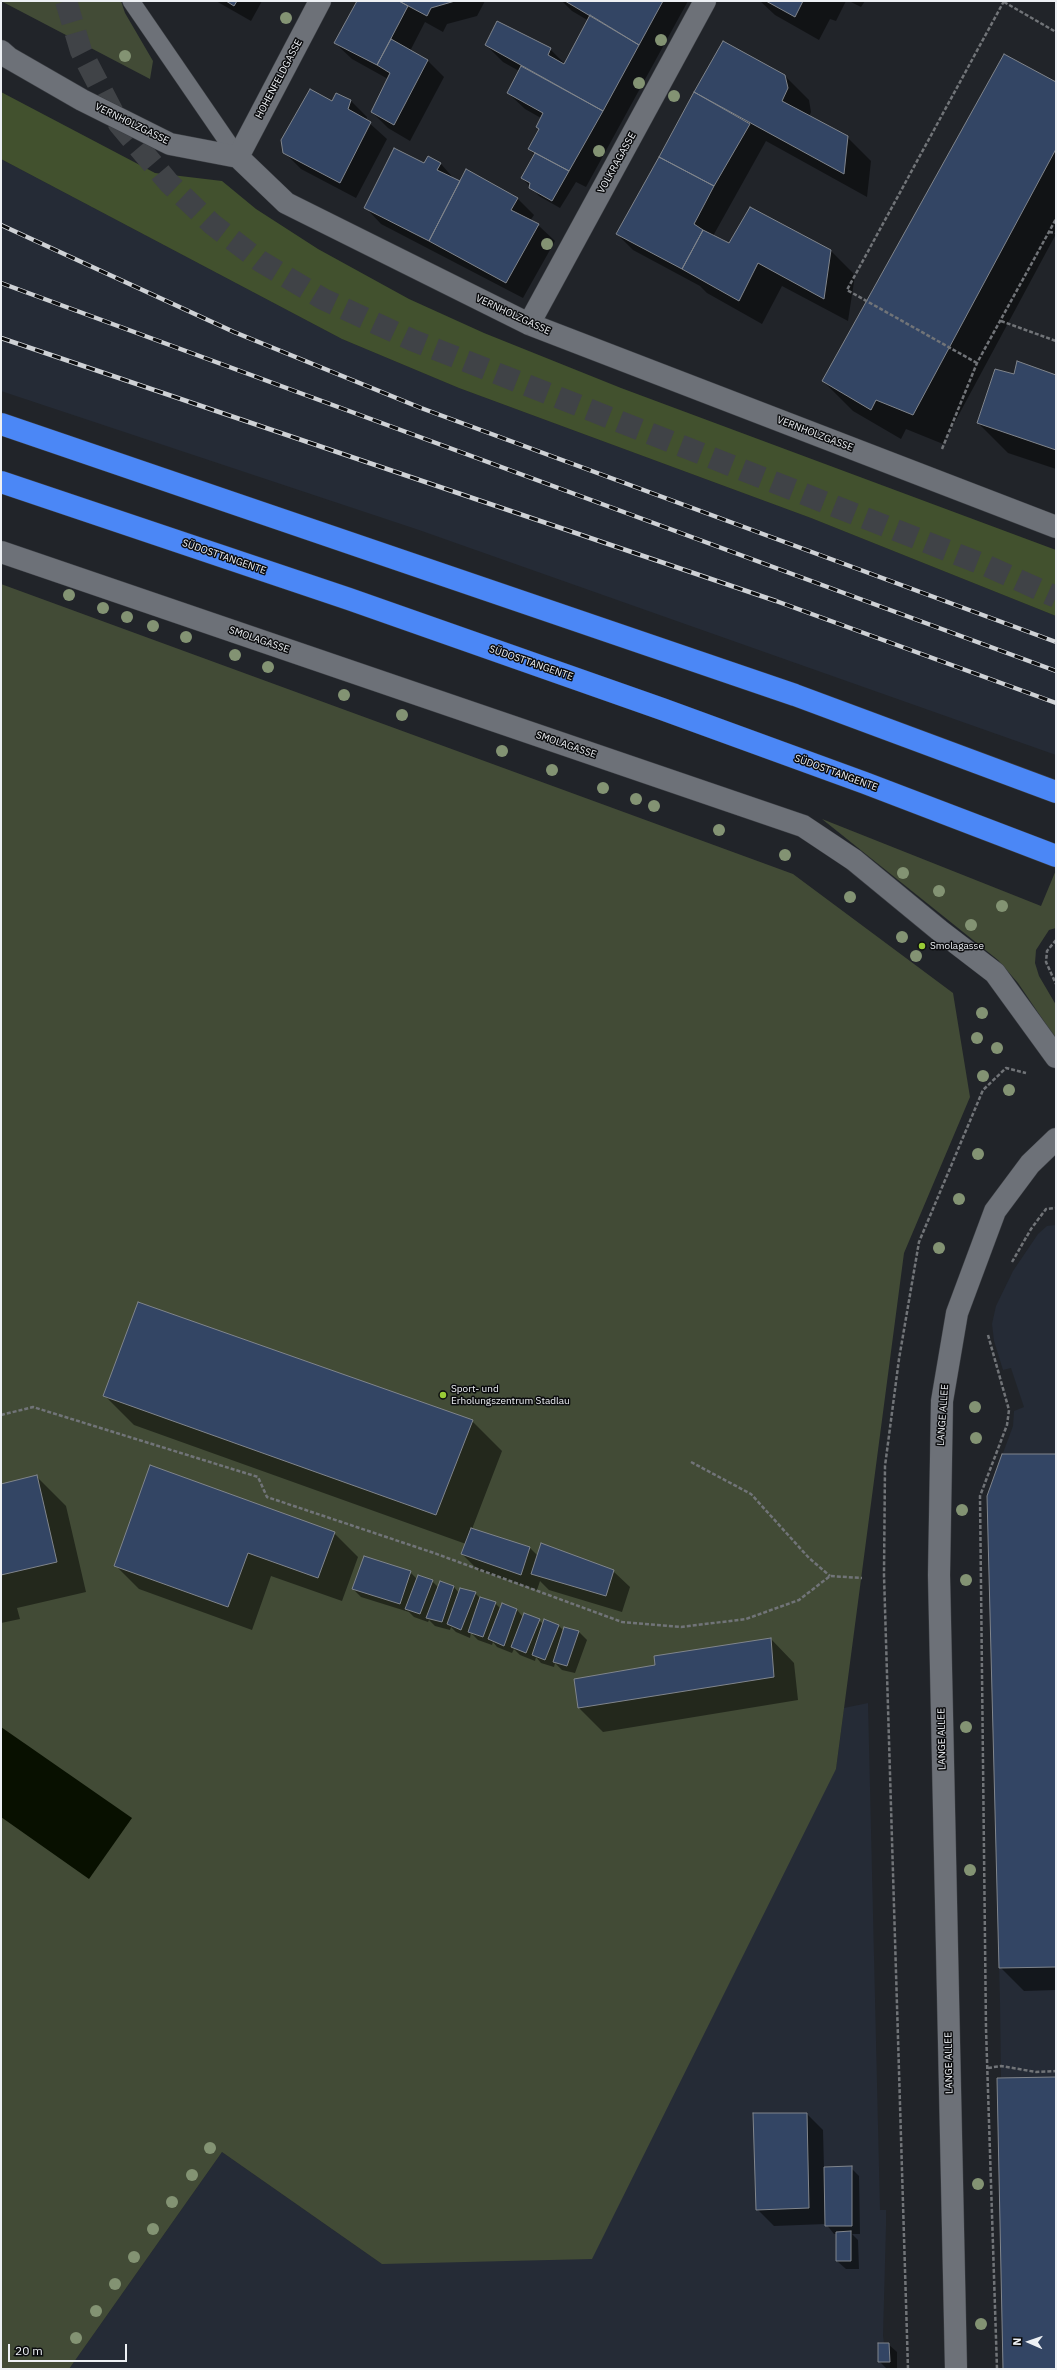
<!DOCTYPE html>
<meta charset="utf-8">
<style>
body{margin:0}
#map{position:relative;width:1057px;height:2370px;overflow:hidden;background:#212429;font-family:"IBM Plex Sans",sans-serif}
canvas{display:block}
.frame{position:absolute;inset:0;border:2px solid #edf0f4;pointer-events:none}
.north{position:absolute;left:1009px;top:2322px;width:40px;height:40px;-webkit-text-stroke:3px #0c0d0f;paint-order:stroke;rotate:272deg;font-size:11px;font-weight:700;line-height:16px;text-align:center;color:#edf0f4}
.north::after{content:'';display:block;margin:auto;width:14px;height:18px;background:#edf0f4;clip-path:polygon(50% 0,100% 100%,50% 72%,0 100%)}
.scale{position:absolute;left:8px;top:2344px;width:119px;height:18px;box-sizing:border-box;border:2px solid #edf0f4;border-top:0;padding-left:5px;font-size:12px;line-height:14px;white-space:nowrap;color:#edf0f4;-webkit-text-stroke:3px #0c0d0f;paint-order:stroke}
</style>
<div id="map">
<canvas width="1057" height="2370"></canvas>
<div class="frame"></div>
<div class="north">N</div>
<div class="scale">20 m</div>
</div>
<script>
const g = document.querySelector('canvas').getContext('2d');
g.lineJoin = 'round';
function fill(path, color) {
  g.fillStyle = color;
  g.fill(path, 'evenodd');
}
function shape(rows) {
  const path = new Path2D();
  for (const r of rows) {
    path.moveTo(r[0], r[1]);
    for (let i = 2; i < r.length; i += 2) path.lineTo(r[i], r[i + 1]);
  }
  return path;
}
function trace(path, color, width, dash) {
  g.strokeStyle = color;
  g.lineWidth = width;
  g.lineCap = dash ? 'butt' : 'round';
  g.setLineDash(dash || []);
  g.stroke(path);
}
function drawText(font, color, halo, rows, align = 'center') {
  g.font = font + ' "IBM Plex Sans",sans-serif';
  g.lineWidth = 3;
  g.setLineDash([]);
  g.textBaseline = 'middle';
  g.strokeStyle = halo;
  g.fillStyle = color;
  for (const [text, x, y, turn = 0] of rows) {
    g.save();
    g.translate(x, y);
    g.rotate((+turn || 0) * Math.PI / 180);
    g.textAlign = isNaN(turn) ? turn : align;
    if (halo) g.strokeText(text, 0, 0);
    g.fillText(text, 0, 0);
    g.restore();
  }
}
fill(shape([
 [1,159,342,339,459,388,811,518,1056,616,1056,755,419,530,1,391],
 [1056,1225,1056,2369,1003,2369,997,2078,1001,2078,1000,2002,987,1496,1013,1426,1014,1411,1024,1407,1011,1368,1003,1370,994,1341,992,1324,996,1306,1013,1271,1038,1234,1047,1226],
 [868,1703,880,2210,886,2210,886,2226,883,2336,884,2343,889,2343,890,2369,69,2369,222,2152,382,2264,836,1769,844,1708]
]), '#252b36');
fill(shape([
 [1,1,121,1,125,13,153,61,150,79],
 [1,584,793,874,953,993,970,1097,904,1253,836,1769,592,2259,382,2264,222,2152,69,2369,1,2369],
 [822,819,1041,906,1056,870,1056,928,1049,930,1036,950,1035,963,1039,976,1056,1005,1056,1039,1018,983,998,960]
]), '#424b36');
fill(shape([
 [1,92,155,173,222,181,256,209,318,249,409,299,484,333,621,388,1056,550,1056,616,811,518,459,388,342,339,1,159]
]), '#42512e');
fill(shape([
 [1,1727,132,1818,89,1879,1,1817]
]), '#081000');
fill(shape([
 [216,1,262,1,251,21],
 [358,1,485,1,477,16,447,24,443,32,425,22,410,51,427,60,444,77,410,141,388,128,372,112,388,79,352,59,335,43],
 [562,1,688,1,586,187,576,182,560,208,539,196,522,178,535,155,529,149,540,130,541,118,525,109,508,93,519,71,503,62,486,45,550,49,565,64,589,21,572,11],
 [760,1,846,1,836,21,830,19,819,40,775,15],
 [849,1,865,1,861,7],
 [785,76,809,100,811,112,809,117,847,137,871,161,867,197,766,141,713,236,730,245,831,251,855,275,848,321,782,286,762,324,707,293,700,286,633,250,617,234,695,92],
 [1056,83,1056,234,943,444,906,429,901,439,853,411,823,381],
 [351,101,367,117,366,120,387,139,356,198,301,169,284,152,332,103],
 [428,157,441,164,456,181,517,198,534,215,530,221,538,225,555,241,523,298,381,224,365,207,425,165],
 [1014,376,1056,376,1056,469,1008,453,978,423],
 [104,1395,472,1421,502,1451,472,1529,530,1548,538,1556,613,1571,630,1587,622,1612,549,1590,540,1581,537,1590,478,1570,462,1554,466,1544,134,1425],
 [1056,1455,1056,1990,1024,1991,1000,1967],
 [36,1476,66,1506,86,1592,17,1608,20,1619,1,1623,1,1485],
 [334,1533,358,1557,342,1601,271,1576,252,1630,139,1589,115,1565],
 [410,1572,417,1579,432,1581,439,1588,441,1582,454,1587,459,1593,475,1593,480,1598,495,1603,501,1609,502,1605,517,1610,523,1617,539,1620,543,1624,559,1626,564,1631,564,1628,579,1632,587,1640,575,1673,562,1670,555,1663,554,1667,541,1663,536,1657,535,1661,520,1655,514,1649,512,1653,497,1647,493,1642,492,1645,478,1640,471,1633,470,1638,456,1632,451,1627,450,1630,435,1626,429,1620,428,1622,414,1617,409,1612,361,1597,353,1589],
 [771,1639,794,1663,798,1700,603,1732,579,1708,656,1666],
 [807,2114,823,2130,824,2168,851,2168,859,2176,860,2234,852,2234,858,2240,859,2269,846,2269,837,2261,837,2234,834,2234,826,2224,774,2226,757,2209],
 [888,2344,897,2352,897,2369,887,2369,879,2361]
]), '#0007');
const building = shape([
 [226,1,237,1,234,6,226,1],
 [357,1,399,1,408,6,377,65,334,43,357,1],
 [399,1,455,1,431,8,427,16,399,1],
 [565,1,663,1,639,45,565,1],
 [766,1,803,1,795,17,766,1],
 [590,15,639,45,603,111,485,45,497,21,551,48,548,55,564,64,590,15],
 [391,39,428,60,394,125,371,112,390,73,377,65,391,39],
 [723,41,785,75,788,88,782,101,848,136,844,174,694,92,723,41],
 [1004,54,1056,82,1056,149,913,415,876,400,871,410,822,381,1004,54],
 [521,66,603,111,569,171,528,149,539,129,536,127,543,113,507,93,521,66],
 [310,89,332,101,336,93,351,100,348,109,371,122,340,183,283,153,281,140,310,89],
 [694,92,750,124,714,186,659,157,694,92],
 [394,148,424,163,428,156,441,163,437,170,460,181,429,241,364,208,394,148],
 [535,153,569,171,552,201,529,188,530,183,521,178,535,153],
 [659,157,714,186,694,224,703,230,682,269,616,234,659,157],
 [466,169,518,198,511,210,539,224,506,283,429,241,466,169],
 [750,207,831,250,824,299,758,263,739,301,682,269,703,230,729,243,750,207],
 [1017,361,1056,375,1056,450,977,423,995,369,1014,374,1017,361],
 [138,1302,473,1420,436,1515,103,1396,138,1302],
 [1002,1454,1056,1454,1056,1967,999,1968,987,1496,1002,1454],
 [150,1465,335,1532,318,1578,248,1553,228,1607,114,1566,150,1465],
 [37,1475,57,1562,1,1575,1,1484,37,1475],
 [471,1528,530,1547,521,1575,461,1554,471,1528],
 [541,1543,614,1570,606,1596,531,1574,541,1543],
 [364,1556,411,1571,400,1604,352,1589,364,1556],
 [418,1575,433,1580,420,1614,405,1609,418,1575],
 [440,1581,454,1586,442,1622,426,1618,440,1581],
 [460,1588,476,1592,461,1630,447,1624,460,1588],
 [480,1597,496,1602,483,1637,468,1632,480,1597],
 [502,1603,517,1609,504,1646,488,1639,502,1603],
 [524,1613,540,1619,526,1653,511,1647,524,1613],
 [544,1619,559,1625,545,1660,532,1655,544,1619],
 [564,1627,579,1631,567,1666,553,1662,564,1627],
 [771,1638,774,1677,578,1708,574,1679,655,1665,654,1656,771,1638],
 [1056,2077,1056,2369,1003,2369,997,2078,1056,2077],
 [753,2113,807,2113,809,2208,756,2210,753,2113],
 [852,2166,852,2226,825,2226,824,2167,852,2166],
 [851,2231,851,2261,836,2261,836,2232,851,2231],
 [878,2343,889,2343,890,2362,878,2362,878,2343]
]);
fill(building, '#334564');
trace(building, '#80858c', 1);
trace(shape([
 [66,1,81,51,119,124,169,183,212,224,260,261,323,299,412,340,987,566,1056,597]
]), '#404347', 22, [22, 11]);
const lane = shape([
 [131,1,238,157]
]);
const street = shape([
 [1,51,9,58,82,100,170,144,238,157,286,203,529,324,1056,527],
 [238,157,320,1],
 [529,324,705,1],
 [1,552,803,826,854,860,939,930,995,973,1056,1057],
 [956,2369,939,1575,942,1401,957,1313,995,1211,1030,1164,1056,1139]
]);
const highway = shape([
 [1,424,795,695,1056,792],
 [1,482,349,599,662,709,865,783,1056,856]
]);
trace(lane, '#3c3f44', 18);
trace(street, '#3c3f44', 23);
trace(highway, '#3c3f44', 23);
trace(shape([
 [1004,2,1056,32],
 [1049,232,1056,233],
 [1001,321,1056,341],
 [977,363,847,290,1004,1],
 [942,449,977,363,1056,219],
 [1056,940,1047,951,1046,962,1056,984],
 [1012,1262,1031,1229,1046,1209,1056,1208],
 [988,1335,1009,1410,1007,1425,980,1496,986,2029,997,2369],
 [1,1415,33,1407,258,1477,267,1497,434,1553,622,1622,681,1627,746,1619,799,1600,830,1576,862,1578],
 [691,1462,751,1494,809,1558,830,1576],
 [988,2068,1001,2066,1036,2072,1056,2071],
 [908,2369,884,1575,885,1466,899,1359,919,1242,983,1090,1006,1068,1026,1073]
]), '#717478', 2.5, [4, 2]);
trace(lane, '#6d7178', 17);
trace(street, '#6d7178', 22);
trace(highway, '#4b87f6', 22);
const rail = shape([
 [1,225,234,332,421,408,1056,642],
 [1,283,1056,671],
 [1,338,776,601,1056,703]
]);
trace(rail, '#ced1d5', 4.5);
trace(rail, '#0c0d0f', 3, [9]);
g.fillStyle = '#839373';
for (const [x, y] of [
 [286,18],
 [661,40],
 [125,56],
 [639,83],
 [674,96],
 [599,151],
 [547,244],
 [69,595],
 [103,608],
 [127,617],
 [153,626],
 [186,637],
 [235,655],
 [268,667],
 [344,695],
 [402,715],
 [502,751],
 [552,770],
 [603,788],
 [636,799],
 [654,806],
 [719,830],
 [785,855],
 [903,873],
 [939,891],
 [850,897],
 [1002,906],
 [971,925],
 [902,937],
 [916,956],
 [982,1013],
 [977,1038],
 [997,1048],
 [983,1076],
 [1009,1090],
 [978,1154],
 [959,1199],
 [939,1248],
 [975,1407],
 [976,1438],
 [962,1510],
 [966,1580],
 [966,1727],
 [970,1870],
 [210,2148],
 [192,2175],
 [978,2184],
 [172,2202],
 [153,2229],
 [134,2257],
 [115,2284],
 [96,2311],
 [981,2324],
 [76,2338]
]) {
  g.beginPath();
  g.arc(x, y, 6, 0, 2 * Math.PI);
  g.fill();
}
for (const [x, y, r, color] of [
 [922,946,4,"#99cb36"],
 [443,1395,4,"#99cb36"]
]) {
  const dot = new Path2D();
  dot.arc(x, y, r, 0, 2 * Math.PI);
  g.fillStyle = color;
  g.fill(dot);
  trace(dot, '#0c0d0f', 1.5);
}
drawText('10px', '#edf0f4', '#0c0d0f', [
 ["HOHENFELDGASSE",279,79,-62],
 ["VERNHOLZGASSE",132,124,26],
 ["VOLKRAGASSE",617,163,-61],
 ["VERNHOLZGASSE",513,315,25],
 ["VERNHOLZGASSE",815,434,21],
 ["SÜDOSTTANGENTE",224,557,19],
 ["SMOLAGASSE",259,640,19],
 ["SÜDOSTTANGENTE",531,663,19],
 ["SMOLAGASSE",566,745,19],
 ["SÜDOSTTANGENTE",836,773,20],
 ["LANGE ALLEE",943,1415,-86],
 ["LANGE ALLEE",942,1739,-91],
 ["LANGE ALLEE",949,2063,-91]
]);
drawText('10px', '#edf0f4', '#0c0d0f', [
 ["Smolagasse",930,946],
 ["Sport- und",451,1389],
 ["Erholungszentrum Stadlau",451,1401]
], 'left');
</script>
